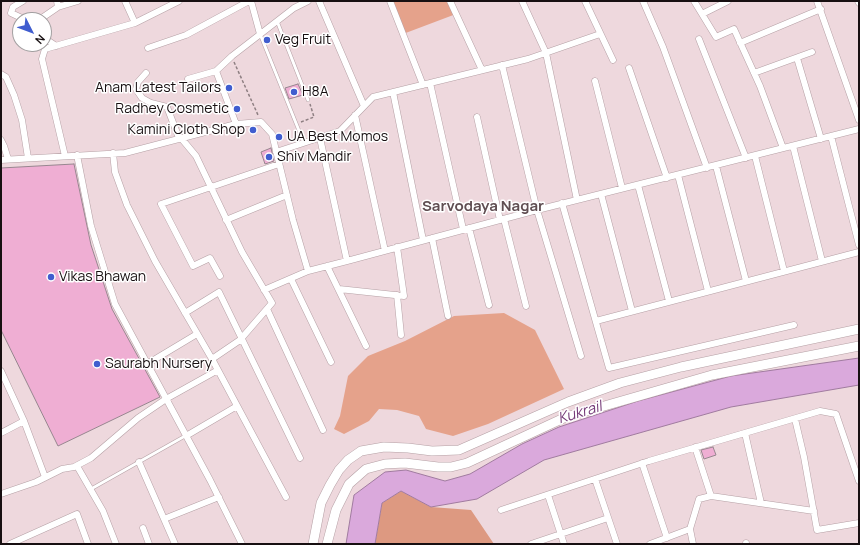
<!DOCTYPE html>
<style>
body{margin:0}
#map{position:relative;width:860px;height:545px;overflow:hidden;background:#eed8dd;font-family:Manrope,sans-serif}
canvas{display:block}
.frame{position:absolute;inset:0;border:2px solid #170f11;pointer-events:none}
.north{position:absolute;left:12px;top:12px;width:40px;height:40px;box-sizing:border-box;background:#fff;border:1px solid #a29fa0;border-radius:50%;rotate:132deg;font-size:11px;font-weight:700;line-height:16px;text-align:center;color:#170f11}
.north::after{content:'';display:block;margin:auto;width:14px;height:18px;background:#405dcf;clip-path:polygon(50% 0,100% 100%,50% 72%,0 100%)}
</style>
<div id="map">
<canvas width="860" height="545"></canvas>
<div class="frame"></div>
<div class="north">N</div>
</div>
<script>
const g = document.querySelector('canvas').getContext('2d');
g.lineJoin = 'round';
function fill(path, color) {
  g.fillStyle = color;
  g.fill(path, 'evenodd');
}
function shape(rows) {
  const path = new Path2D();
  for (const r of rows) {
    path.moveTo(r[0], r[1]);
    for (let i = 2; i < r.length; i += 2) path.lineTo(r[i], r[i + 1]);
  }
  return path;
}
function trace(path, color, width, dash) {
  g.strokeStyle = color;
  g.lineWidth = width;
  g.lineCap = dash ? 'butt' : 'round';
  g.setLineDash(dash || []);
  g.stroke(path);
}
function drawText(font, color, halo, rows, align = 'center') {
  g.font = font + ' Manrope,sans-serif';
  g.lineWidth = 3;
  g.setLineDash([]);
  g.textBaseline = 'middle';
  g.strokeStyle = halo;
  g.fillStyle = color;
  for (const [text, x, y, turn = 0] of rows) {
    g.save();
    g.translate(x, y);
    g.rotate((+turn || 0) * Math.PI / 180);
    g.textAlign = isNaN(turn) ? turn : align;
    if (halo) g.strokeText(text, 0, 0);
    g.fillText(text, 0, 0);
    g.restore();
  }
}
fill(shape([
 [390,1,450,1,456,14,403,34],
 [504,313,535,330,564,389,488,424,453,436,426,429,419,416,397,410,379,409,369,421,344,434,334,429,340,416,348,376,368,356,405,341,454,316]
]), '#e5a28b');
fill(shape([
 [401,491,431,507,471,510,494,544,375,544,382,503]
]), '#dd9981');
const water = shape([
 [859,358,859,385,731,407,544,460,477,499,431,507,401,491,382,503,375,544,346,544,354,495,385,472,406,470,445,481,470,474,522,444,559,427,638,401,731,376,859,358]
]);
fill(water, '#daa9dc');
trace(water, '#a07b9f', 1);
const building = shape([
 [298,84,303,95,289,99,285,88,298,84],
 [271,148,274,161,265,164,261,152,271,148],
 [74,164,91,245,112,309,160,397,58,446,1,330,1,168,74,164],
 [713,447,716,455,704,459,701,450,713,447]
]);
fill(building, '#efaed3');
trace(building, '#97868f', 1);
const lane = shape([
 [277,21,308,100],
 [260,34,304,143],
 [91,489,185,436]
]);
const street = shape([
 [23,1,13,7,11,13,26,20],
 [57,1,58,7,78,1],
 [125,1,135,23],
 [251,1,260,34],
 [319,1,364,106],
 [390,1,423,85],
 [450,1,482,70],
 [522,1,546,53,577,200],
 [585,1,613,60],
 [643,1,663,47,707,168],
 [694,1,716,37,734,29,760,86,783,148],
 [817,1,859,120],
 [858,1,859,3],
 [702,14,728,1],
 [39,20,58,7],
 [44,38,56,46],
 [699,39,746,158],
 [740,43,821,9],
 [148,48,186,35,249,1],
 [797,58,821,139],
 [502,65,537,210,581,356],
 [629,68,667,178],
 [146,73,138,82,136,89,142,98,151,103,167,107,179,138],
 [754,73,812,52],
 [1,74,6,77,14,95,22,120,28,158],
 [188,79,216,71],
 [595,81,622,188],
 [430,83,463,229],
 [393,92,423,240],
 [355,115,385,251],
 [477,117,500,220],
 [236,124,216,71,232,56,294,8,308,1],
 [831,136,859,245],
 [181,138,196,156,242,252,272,303,240,340,212,359],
 [320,138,347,261],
 [1,140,4,146,8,159],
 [793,146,822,261],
 [276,152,340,131,373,97,528,59,600,34],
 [113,153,115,172,127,205,155,261,212,359,286,497],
 [77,155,91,226,115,304,210,480,242,544],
 [65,156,42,59,45,49,135,23,179,1],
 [755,156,784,271],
 [1,160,125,153,236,124,261,122,272,134,293,220,308,271],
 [716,166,746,281],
 [678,175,708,291],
 [638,185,669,301],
 [601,194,632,311],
 [562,203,609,368,794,325],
 [504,219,526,306],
 [226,220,287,195],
 [469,228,489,305],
 [432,238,448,316],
 [327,266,366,346],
 [220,276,210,258,193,266,161,204,279,164],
 [291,279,331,362],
 [339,289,404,296,397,247],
 [264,290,308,271,347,261,537,210,859,129],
 [397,295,401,335],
 [267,309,323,430],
 [185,313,219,292,300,458],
 [596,321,859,252],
 [147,364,197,334],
 [1,371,24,421],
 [795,419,804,457,817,530,859,523],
 [1,433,24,421,45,477],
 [745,433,761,503],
 [186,436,237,406],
 [695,447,711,496],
 [139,462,175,544],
 [642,463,667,538],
 [77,466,103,511,116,544],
 [595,479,617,544],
 [1,494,36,482,62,469,74,467,91,458,138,418,166,399,218,370],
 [548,495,564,544],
 [501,510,649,461,820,411,836,414,859,481],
 [164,519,219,497],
 [143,528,149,544],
 [746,543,746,544],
 [10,544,77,514,88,544],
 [531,544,608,518],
 [650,544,690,529],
 [693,544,690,529,699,499,711,496,814,511]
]);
const secondary = shape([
 [313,544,321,503,330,485,339,470,348,460,361,451,384,447,408,448,432,451,459,450,568,402,620,383,681,367,859,329],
 [327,544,336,510,349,484,366,469,385,464,405,463,438,467,451,467,467,463,566,417,712,375,859,346]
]);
trace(lane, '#b5a0a5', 4);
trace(street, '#b5a0a5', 7);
trace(secondary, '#b5a0a5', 10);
trace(shape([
 [234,62,258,115],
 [301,122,314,117,310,104]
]), '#8e7f82', 1.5, [3, 2]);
trace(lane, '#fff', 3);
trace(street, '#fff', 6);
trace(secondary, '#fff', 9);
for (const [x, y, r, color] of [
 [267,40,4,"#405dcf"],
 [229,88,4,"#405dcf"],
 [294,92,4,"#405dcf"],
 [237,109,4,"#405dcf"],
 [253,130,4,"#405dcf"],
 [279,137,4,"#405dcf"],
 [269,157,4,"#405dcf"],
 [51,277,4,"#405dcf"],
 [97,364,4,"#405dcf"]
]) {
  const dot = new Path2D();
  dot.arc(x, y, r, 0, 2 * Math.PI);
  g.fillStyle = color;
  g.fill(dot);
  trace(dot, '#fff', 1.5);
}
drawText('14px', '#170f11', '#fff', [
 ["Veg Fruit",275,40],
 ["Anam Latest Tailors",221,88,"right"],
 ["H8A",302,92],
 ["Radhey Cosmetic",229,109,"right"],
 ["Kamini Cloth Shop",245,130,"right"],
 ["UA Best Momos",287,137],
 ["Shiv Mandir",277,157],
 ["Vikas Bhawan",59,277],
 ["Saurabh Nursery",105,364]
], 'left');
drawText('bold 15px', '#604e52', '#fff', [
 ["Sarvodaya Nagar",483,207]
]);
drawText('italic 15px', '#753a78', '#fff', [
 ["Kukrail",580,413,-17]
]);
</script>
